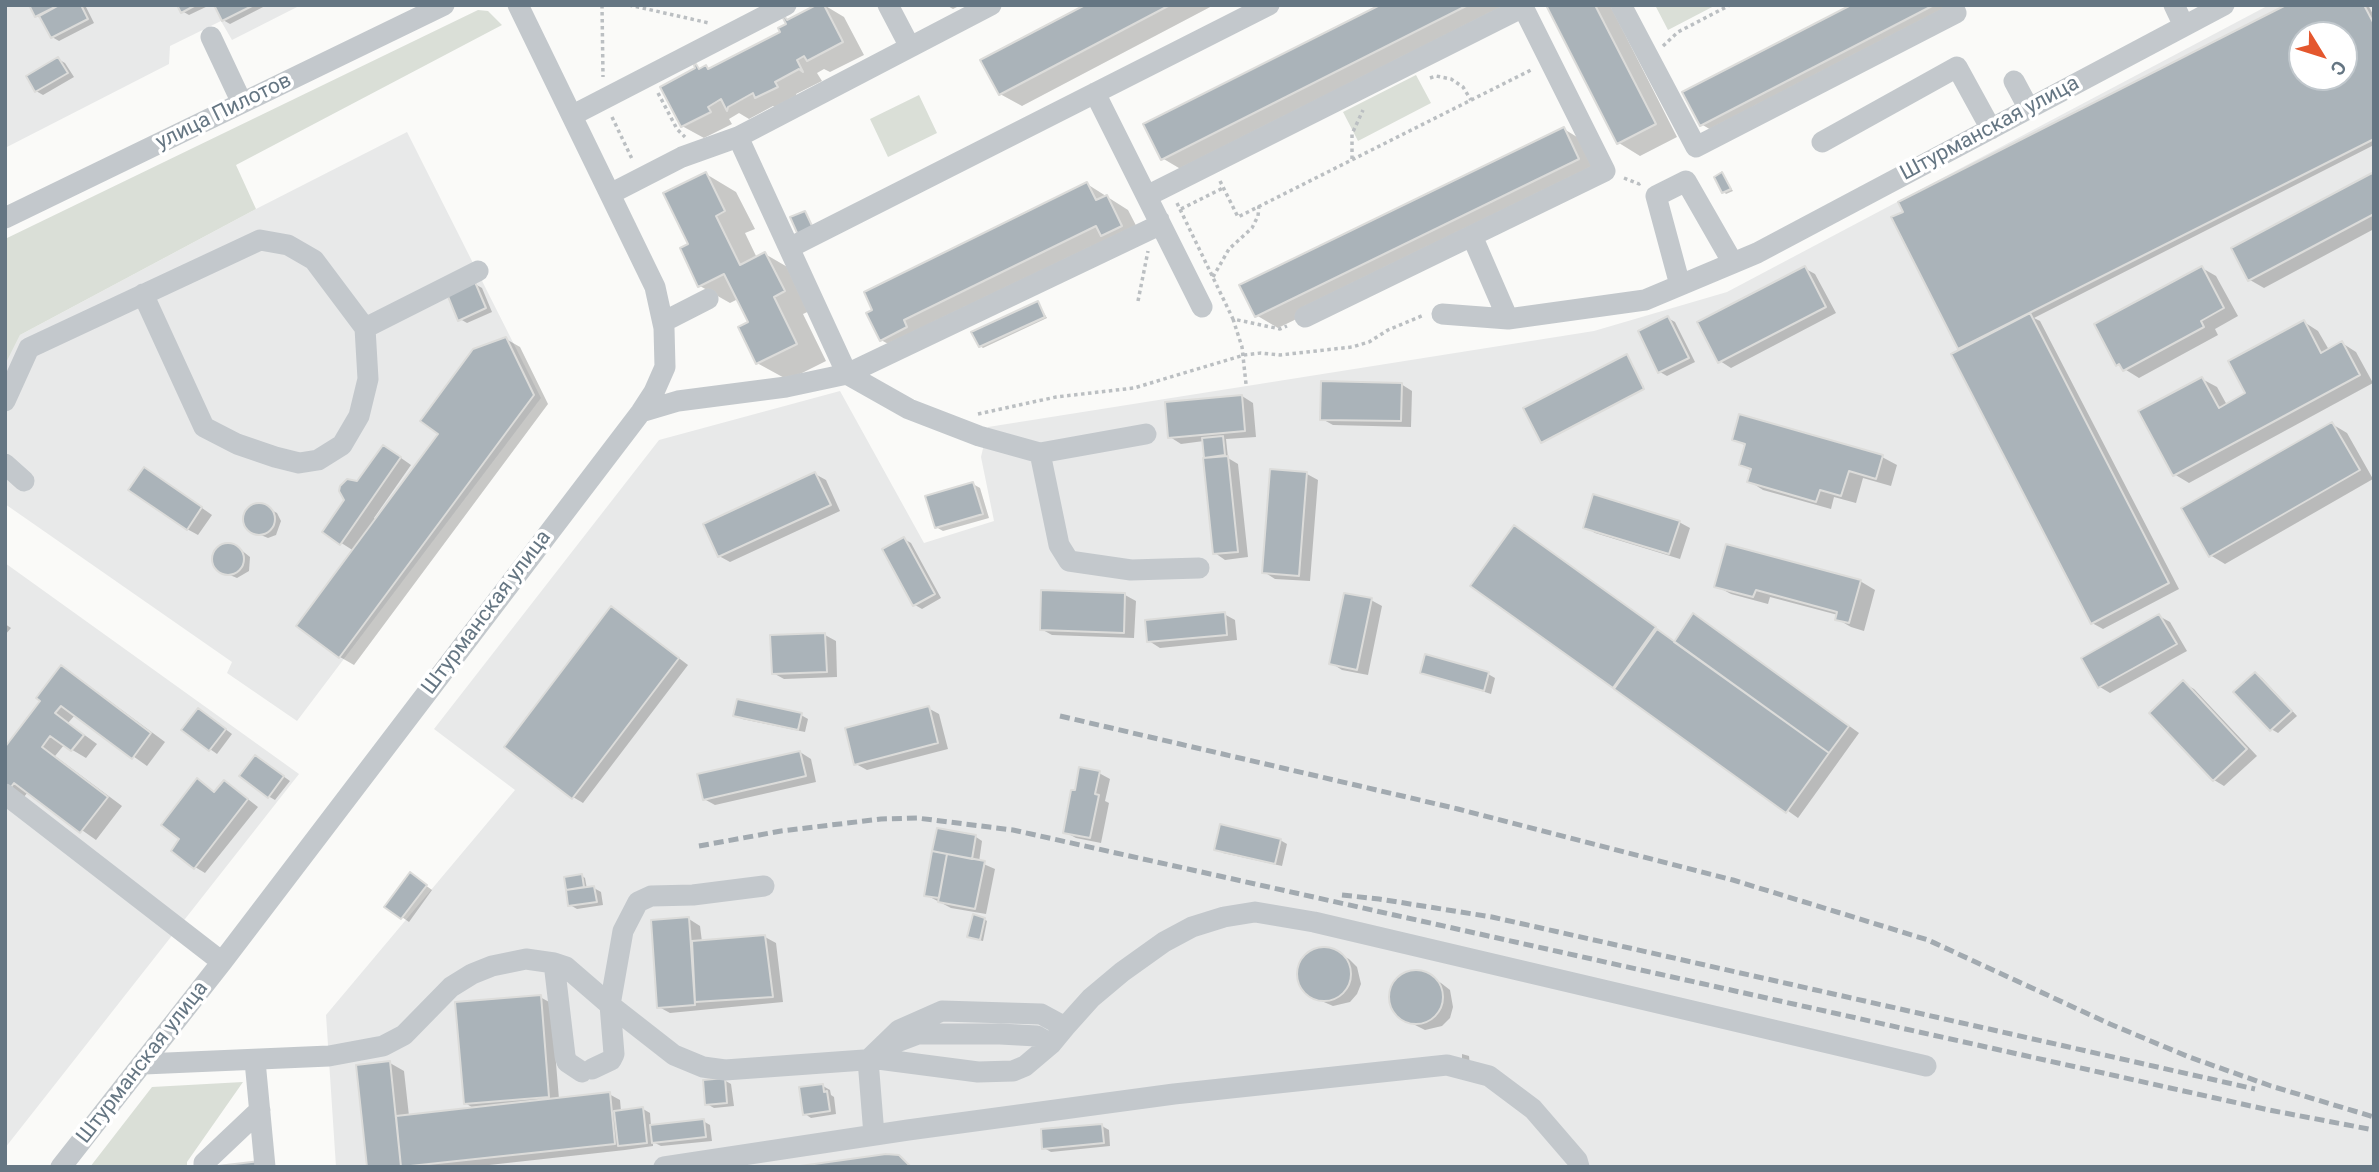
<!DOCTYPE html>
<meta charset="utf-8">
<style>
body{margin:0}
#map{position:relative;width:2379px;height:1172px;overflow:hidden;background:#fafaf8;font-family:Roboto,sans-serif}
canvas{display:block}
.frame{position:absolute;inset:0;border:7px solid #657683;pointer-events:none}
.north{position:absolute;left:2288px;top:21px;width:70px;height:70px;box-sizing:border-box;background:#fff;border:2px solid #c1c8cd;border-radius:50%;rotate:128deg;font-size:19px;font-weight:700;line-height:28px;text-align:center;color:#657683}
.north::after{content:'';display:block;margin:auto;width:24px;height:32px;background:#e4572e;clip-path:polygon(50% 0,100% 100%,50% 72%,0 100%)}
</style>
<div id="map">
<canvas width="2379" height="1172"></canvas>
<div class="frame"></div>
<div class="north">С</div>
</div>
<script>
const g = document.querySelector('canvas').getContext('2d');
g.lineJoin = 'round';
function fill(path, color) {
  g.fillStyle = color;
  g.fill(path, 'evenodd');
}
function shape(rows) {
  const path = new Path2D();
  for (const r of rows) {
    if (r.length === 3) {
      path.moveTo(r[0] + r[2], r[1]);
      path.arc(r[0], r[1], r[2], 0, 2 * Math.PI);
      continue;
    }
    path.moveTo(r[0], r[1]);
    for (let i = 2; i < r.length; i += 2) path.lineTo(r[i], r[i + 1]);
  }
  return path;
}
function trace(path, color, width, dash) {
  g.strokeStyle = color;
  g.lineWidth = width;
  g.lineCap = dash ? 'butt' : 'round';
  g.setLineDash(dash || []);
  g.stroke(path);
}
function drawText(font, color, halo, rows, align = 'center') {
  g.font = font + ' Roboto,sans-serif';
  g.lineWidth = 7;
  g.setLineDash([]);
  g.textBaseline = 'middle';
  g.strokeStyle = halo;
  g.fillStyle = color;
  for (const [text, x, y, turn = 0] of rows) {
    g.save();
    g.translate(x, y);
    g.rotate((+turn || 0) * Math.PI / 180);
    g.textAlign = isNaN(turn) ? turn : align;
    if (halo) g.strokeText(text, 0, 0);
    g.fillText(text, 0, 0);
    g.restore();
  }
}
fill(shape([
 [5,5,301,5,232,40,221,21,170,46,169,64,5,148],
 [2269,5,2374,5,2374,1167,336,1167,326,1015,515,790,434,729,659,440,840,391,924,543,994,521,981,457,988,427,1594,331,1727,292],
 [2302,35,2344,35,2344,77,2302,77],
 [407,132,541,398,297,721,227,673,232,662,5,504,5,365,20,335,256,209],
 [5,563,299,774,5,1148]
]), '#e8e9e9');
fill(shape([
 [1655,5,1716,5,1668,30],
 [478,10,488,11,502,25,236,165,256,209,20,335,5,365,5,239],
 [1416,75,1431,103,1358,141,1343,112],
 [919,95,937,133,888,157,870,119],
 [243,1082,187,1162,187,1167,90,1167,152,1087]
]), '#dadfd7');
fill(shape([
 [31,5,85,5,94,23,59,41,52,37,43,20,37,16],
 [179,5,210,5,189,15,182,11],
 [216,5,267,5,230,24,223,20],
 [820,5,824,5,844,17,864,55,830,72,824,69,817,73,822,81,796,94,798,99,779,110,773,106,749,119,739,113,729,119,732,124,704,138,682,126,701,70,706,67,710,69,783,32],
 [946,5,961,5,953,9],
 [1089,5,1214,5,1022,106,1000,94],
 [1384,5,1505,5,1184,171,1162,158],
 [1548,5,1610,5,1677,137,1640,156,1619,143],
 [1854,5,1957,5,1723,137,1701,124],
 [2290,5,2368,5,2374,16,2374,145,2034,318,2040,321,2179,589,2103,629,2092,623,1963,350,1959,348,1905,213],
 [2302,35,2344,35,2344,77,2302,77],
 [58,59,65,63,74,77,43,95,36,91],
 [1564,129,1585,142,1600,171,1278,328,1256,315],
 [706,174,736,192,755,229,745,233,757,258,765,254,796,272,814,309,803,314,826,361,788,380,757,363,750,323,738,299,730,303,700,286,691,245],
 [1722,174,1733,191,1726,194,1724,192],
 [2372,175,2374,176,2374,229,2264,288,2250,280],
 [1087,184,1128,210,1143,239,903,352,881,340,869,313],
 [1804,268,1815,274,1836,313,1731,368,1720,361],
 [2202,268,2216,276,2238,316,2215,329,2218,335,2139,378,2118,365],
 [475,284,482,288,492,312,467,323,460,319],
 [1038,303,1047,318,983,348,980,346],
 [1668,318,1675,322,1695,362,1667,376,1660,372],
 [2304,322,2318,331,2329,350,2342,343,2356,352,2373,383,2189,483,2174,474,2202,379,2217,387,2227,405,2248,394],
 [506,339,520,347,548,404,354,665,340,657,354,551,324,532,358,483,394,453,411,465,374,518,376,520,440,434],
 [1627,356,1644,387,1542,440],
 [1401,384,1412,391,1411,427,1333,425,1322,419],
 [1242,396,1253,403,1256,437,1226,439,1228,458,1238,464,1248,557,1225,560,1215,553,1211,459,1206,456,1204,441,1181,444,1170,437],
 [2332,424,2347,433,2373,479,2225,564,2210,555],
 [1734,439,1882,457,1897,465,1891,486,1863,478,1856,503,1834,497,1831,509,1763,490,1749,481,1752,471,1741,465,1746,446],
 [815,474,826,480,840,511,730,562,719,556],
 [1307,474,1318,480,1310,581,1275,579,1264,572],
 [155,475,212,515,198,535,187,529],
 [973,484,980,488,989,518,943,531,936,527],
 [260,504,277,513,281,521,276,535,268,538,251,531,244,519,248,510],
 [1679,522,1690,528,1680,559,1595,533,1585,527],
 [1525,534,1675,643,1705,622,1859,733,1798,818,1473,586],
 [904,539,911,543,941,598,922,609,915,605],
 [225,544,235,545,250,557,249,571,237,578,220,571,214,563,214,554],
 [1860,581,1875,590,1864,631,1851,627,1837,619,1838,615,1770,597,1768,604,1731,594,1716,586],
 [1125,595,1136,601,1134,638,1052,635,1041,629],
 [1371,600,1382,606,1368,675,1342,670,1331,663],
 [1224,614,1235,620,1237,640,1160,648,1149,641],
 [622,615,688,665,583,803,573,797],
 [2159,616,2170,622,2187,651,2110,693,2100,687,2084,659],
 [5,624,11,628,5,635],
 [825,635,836,641,837,677,784,679,773,673],
 [62,667,76,676,165,742,147,766,75,715,68,723,97,744,86,758,64,745,55,756,122,806,96,840,28,792,23,798,9,790,43,700],
 [1422,672,1488,674,1495,678,1491,694],
 [2255,674,2262,678,2297,716,2278,733,2271,729],
 [2183,683,2194,689,2257,756,2224,786,2214,780],
 [928,708,939,714,948,749,867,770,856,764],
 [205,714,232,734,217,754,183,730],
 [735,715,801,715,808,719,805,732,742,719],
 [800,752,811,759,816,782,715,805,704,799],
 [262,761,290,781,275,800,268,796],
 [1099,773,1110,779,1105,801,1109,803,1101,843,1076,838,1065,832,1076,792],
 [197,781,216,793,235,789,258,807,205,873,195,867,182,839],
 [938,830,976,837,982,841,979,862,995,869,986,914,951,908,926,895],
 [1280,840,1287,844,1282,866,1223,853,1216,849],
 [582,876,585,878,587,889,594,888,601,892,603,905,577,909,570,905,566,878],
 [417,879,432,890,409,922,386,906],
 [689,919,700,926,702,942,765,937,776,943,783,1002,670,1013,659,1007],
 [984,919,987,921,983,941,972,938],
 [1326,948,1349,959,1357,967,1361,984,1357,994,1350,1002,1333,1006,1310,996,1302,988,1298,971,1305,956,1315,950],
 [1419,972,1441,983,1450,990,1453,1007,1450,1018,1442,1026,1425,1030,1403,1019,1395,1011,1391,995,1394,984,1402,976],
 [540,997,551,1003,559,1099,609,1094,620,1100,621,1111,643,1109,650,1113,651,1126,703,1121,710,1125,712,1141,661,1146,653,1142,653,1146,625,1150,471,1167,369,1167,390,1063,404,1071,409,1116,475,1109,465,1103],
 [1462,1054,1469,1056,1470,1066,1462,1065],
 [724,1080,731,1084,734,1106,714,1108,707,1104],
 [823,1086,830,1090,831,1095,834,1097,836,1114,811,1118,805,1114],
 [1102,1126,1109,1130,1110,1146,1051,1152,1044,1148]
]), '#0003');
const building = shape([
 [29,5,59,5,35,17,29,5],
 [59,5,81,5,88,19,51,38,39,16,59,5],
 [177,5,196,5,181,13,177,5],
 [214,5,254,5,222,21,214,5],
 [816,5,824,5,843,42,807,61,804,56,797,60,803,72,799,69,775,82,778,87,755,98,753,93,728,107,727,111,721,99,708,107,711,112,681,127,660,87,695,68,694,65,696,64,699,69,706,65,708,69,780,32,778,28,786,24,783,18,785,17,787,20,816,5],
 [1085,5,1170,5,999,95,980,60,1085,5],
 [1380,5,1468,5,1161,160,1143,124,1380,5],
 [1546,5,1595,5,1656,124,1617,144,1546,5],
 [1851,5,1934,5,1700,126,1682,92,1851,5],
 [2286,5,2364,5,2374,24,2374,139,1958,349,1891,217,1903,212,1898,202,2286,5],
 [2302,35,2344,35,2344,77,2302,77,2302,35],
 [58,57,68,73,35,92,26,76,58,57],
 [1564,127,1579,159,1255,317,1239,285,1564,127],
 [706,172,725,211,716,216,740,265,765,252,785,291,774,297,797,344,756,364,738,327,748,322,724,274,698,287,680,248,688,244,663,193,706,172],
 [1722,172,1731,189,1722,193,1714,177,1722,172],
 [2372,173,2374,177,2374,214,2248,281,2231,248,2372,173],
 [1087,182,1096,200,1107,195,1122,226,1101,236,1096,226,904,320,907,327,880,341,866,313,872,310,864,292,1087,182],
 [805,211,813,228,798,235,790,217,805,211],
 [1805,266,1826,307,1718,363,1697,322,1805,266],
 [2202,266,2224,308,2201,321,2204,327,2123,371,2119,364,2116,366,2094,324,2202,266],
 [475,282,486,308,458,321,447,294,475,282],
 [1038,301,1045,317,979,347,971,332,1038,301],
 [2030,313,2169,583,2091,624,1951,354,2030,313],
 [1668,316,1689,358,1658,373,1638,331,1668,316],
 [2304,320,2321,353,2342,341,2360,375,2173,476,2138,411,2202,377,2219,408,2245,393,2228,361,2304,320],
 [506,337,534,395,339,658,296,626,438,434,420,421,473,349,506,337],
 [1627,354,1644,389,1541,443,1523,408,1627,354],
 [1321,381,1402,383,1401,421,1320,420,1321,381],
 [1242,395,1245,431,1168,438,1165,402,1242,395],
 [1739,414,1883,455,1876,479,1849,471,1841,496,1820,490,1816,502,1747,482,1751,469,1739,465,1745,444,1732,440,1739,414],
 [2332,422,2360,470,2209,557,2181,508,2332,422],
 [1223,436,1225,455,1204,458,1202,438,1223,436],
 [383,445,401,457,340,545,322,532,344,500,339,491,340,486,347,479,357,481,383,445],
 [1228,456,1238,552,1213,554,1203,458,1228,456],
 [144,467,202,507,187,530,128,490,144,467],
 [1270,469,1307,472,1299,576,1262,573,1270,469],
 [815,472,831,505,718,557,703,524,815,472],
 [973,482,983,514,935,528,925,496,973,482],
 [1593,494,1680,521,1669,554,1583,528,1593,494],
 [259,519,16],
 [1514,525,1656,627,1613,688,1470,586,1514,525],
 [904,537,935,594,913,606,882,549,904,537],
 [228,559,16],
 [1726,544,1861,580,1849,623,1835,620,1837,612,1756,590,1753,597,1714,587,1726,544],
 [1041,590,1125,593,1124,633,1040,630,1041,590],
 [1344,593,1372,598,1357,670,1329,664,1344,593],
 [611,606,679,658,572,799,504,747,611,606],
 [1225,612,1227,635,1147,642,1145,620,1225,612],
 [1693,613,1849,726,1829,753,1674,642,1693,613],
 [2159,614,2177,644,2098,688,2081,658,2159,614],
 [1657,629,1829,753,1786,813,1614,689,1657,629],
 [825,633,827,672,772,674,770,635,825,633],
 [1425,654,1489,672,1484,691,1420,673,1425,654],
 [61,665,151,733,132,759,61,706,55,713,84,735,71,751,50,736,42,747,108,797,80,833,14,783,8,791,5,789,5,747,40,701,36,698,61,665],
 [2255,672,2292,711,2270,731,2233,692,2255,672],
 [2183,680,2247,749,2213,781,2149,713,2183,680],
 [737,699,802,713,798,730,733,716,737,699],
 [929,706,938,743,854,765,845,728,929,706],
 [198,708,226,729,209,751,181,730,198,708],
 [800,751,806,776,703,800,697,774,800,751],
 [255,755,284,776,268,798,239,776,255,755],
 [1079,767,1100,771,1095,794,1099,795,1090,838,1063,833,1071,790,1075,790,1079,767],
 [197,778,214,792,224,780,248,799,194,869,171,851,179,839,161,825,197,778],
 [1220,824,1281,839,1275,864,1214,850,1220,824],
 [937,828,976,835,972,859,932,851,937,828],
 [932,851,947,854,939,898,924,896,932,851],
 [947,854,985,861,975,909,938,902,947,854],
 [410,872,427,885,401,919,384,907,410,872],
 [582,874,584,887,566,890,564,877,582,874],
 [594,886,597,902,568,906,566,890,594,886],
 [973,914,985,918,980,940,967,937,973,914],
 [689,917,695,1005,657,1008,651,920,689,917],
 [765,935,773,997,695,1002,692,941,765,935],
 [1324,974,27],
 [1416,997,27],
 [541,995,549,1097,464,1104,455,1002,541,995],
 [390,1061,401,1167,367,1167,356,1065,390,1061],
 [725,1078,727,1103,705,1105,703,1080,725,1078],
 [823,1084,824,1092,827,1091,830,1111,803,1115,799,1087,823,1084],
 [610,1092,615,1144,401,1167,396,1116,610,1092],
 [643,1107,647,1143,618,1146,614,1111,643,1107],
 [704,1119,706,1137,652,1143,650,1125,704,1119],
 [1102,1124,1104,1143,1042,1149,1041,1129,1102,1124],
 [886,1154,899,1155,911,1167,793,1167,886,1154],
 [260,1161,261,1167,218,1167,218,1166,260,1161]
]);
fill(building, '#aab3b9');
trace(building, '#dcdcda', 2);
trace(shape([
 [602,5,603,77],
 [629,5,709,23],
 [1663,46,1678,32,1730,5],
 [1430,78,1436,76,1451,79,1463,87,1471,100],
 [658,93,677,129,685,137],
 [612,117,633,161],
 [1352,159,1352,134,1363,110],
 [1624,178,1639,184,1642,182],
 [1220,181,1238,217,1533,69],
 [1177,203,1233,319,1280,329,1287,326],
 [1181,209,1223,188],
 [1213,277,1229,249,1252,228,1258,216,1259,206],
 [1138,301,1148,251],
 [1233,319,1242,347,1246,384],
 [978,414,1056,397,1134,388,1244,355,1261,353,1280,355,1352,347,1369,342,1388,330,1424,315]
]), '#bbbfc2', 3.5, [3.5, 3.5]);
trace(shape([
 [888,5,910,47],
 [1621,5,1696,147,1956,13,1952,5],
 [2174,5,2184,26],
 [211,37,242,103],
 [2014,81,2029,109],
 [1095,93,1202,307],
 [573,115,786,5],
 [738,137,847,374,909,409,979,436,1040,453,1146,434],
 [1822,142,1957,67,1991,129],
 [610,194,682,157,738,137,991,5],
 [1147,196,1523,7],
 [5,218,444,5],
 [1472,236,1508,319],
 [789,248,1269,5],
 [1680,285,1656,196,1686,181,1733,263],
 [143,294,204,427,237,444,275,457,299,463,318,460,342,445,359,416,368,379,365,328],
 [1442,314,1508,319,1645,300,1757,253,2224,5],
 [1305,317,1605,171,1522,5],
 [663,322,708,299],
 [5,401,29,348,260,240,288,245,314,260,365,328,478,271],
 [641,412,678,401,786,387,847,374,1153,228,1159,220],
 [1040,453,1059,545,1069,561,1131,570,1199,568],
 [5,464,24,481],
 [5,794,222,962],
 [554,963,565,1056,567,1062,582,1072],
 [1065,1027,1091,998,1122,972,1164,942,1192,927,1224,917,1255,912,1314,922,1926,1066],
 [897,1042,918,1034,1000,1034,1037,1036,1051,1044],
 [868,1060,874,1135],
 [255,1061,265,1167],
 [144,1064,329,1056,383,1046,404,1035,451,987,472,974,492,966,526,959,554,963,566,967,610,1005,674,1055,703,1067,725,1070,878,1059,978,1072,1013,1071,1025,1066,1051,1044,1065,1027,1041,1014,942,1011,899,1030,868,1060],
 [592,1069,611,1060,614,1054,610,1005,623,931,638,902,651,896,693,895,764,886],
 [61,1167,222,962,641,412,654,392,665,367,664,328,655,287,518,5],
 [204,1167,204,1163,260,1110],
 [664,1167,908,1130,1174,1094,1447,1065,1489,1076,1533,1109,1577,1160,1579,1167]
]), '#c3c8cc', 21);
trace(shape([
 [1060,716,1458,809,1733,880,1928,940,2110,1024,2189,1057,2271,1086,2374,1117],
 [699,846,781,831,881,819,917,818,1013,830,2269,1110,2374,1130],
 [1342,895,1379,899,1492,917,2255,1089]
]), '#a2aab0', 5, [10, 5]);
drawText('21px', '#657683', '#fff', [
 ["улица Пилотов",224,112,-26],
 ["Штурманская улица",1990,129,-28],
 ["Штурманская улица",487,613,-53],
 ["Штурманская улица",143,1063,-52]
]);
</script>
